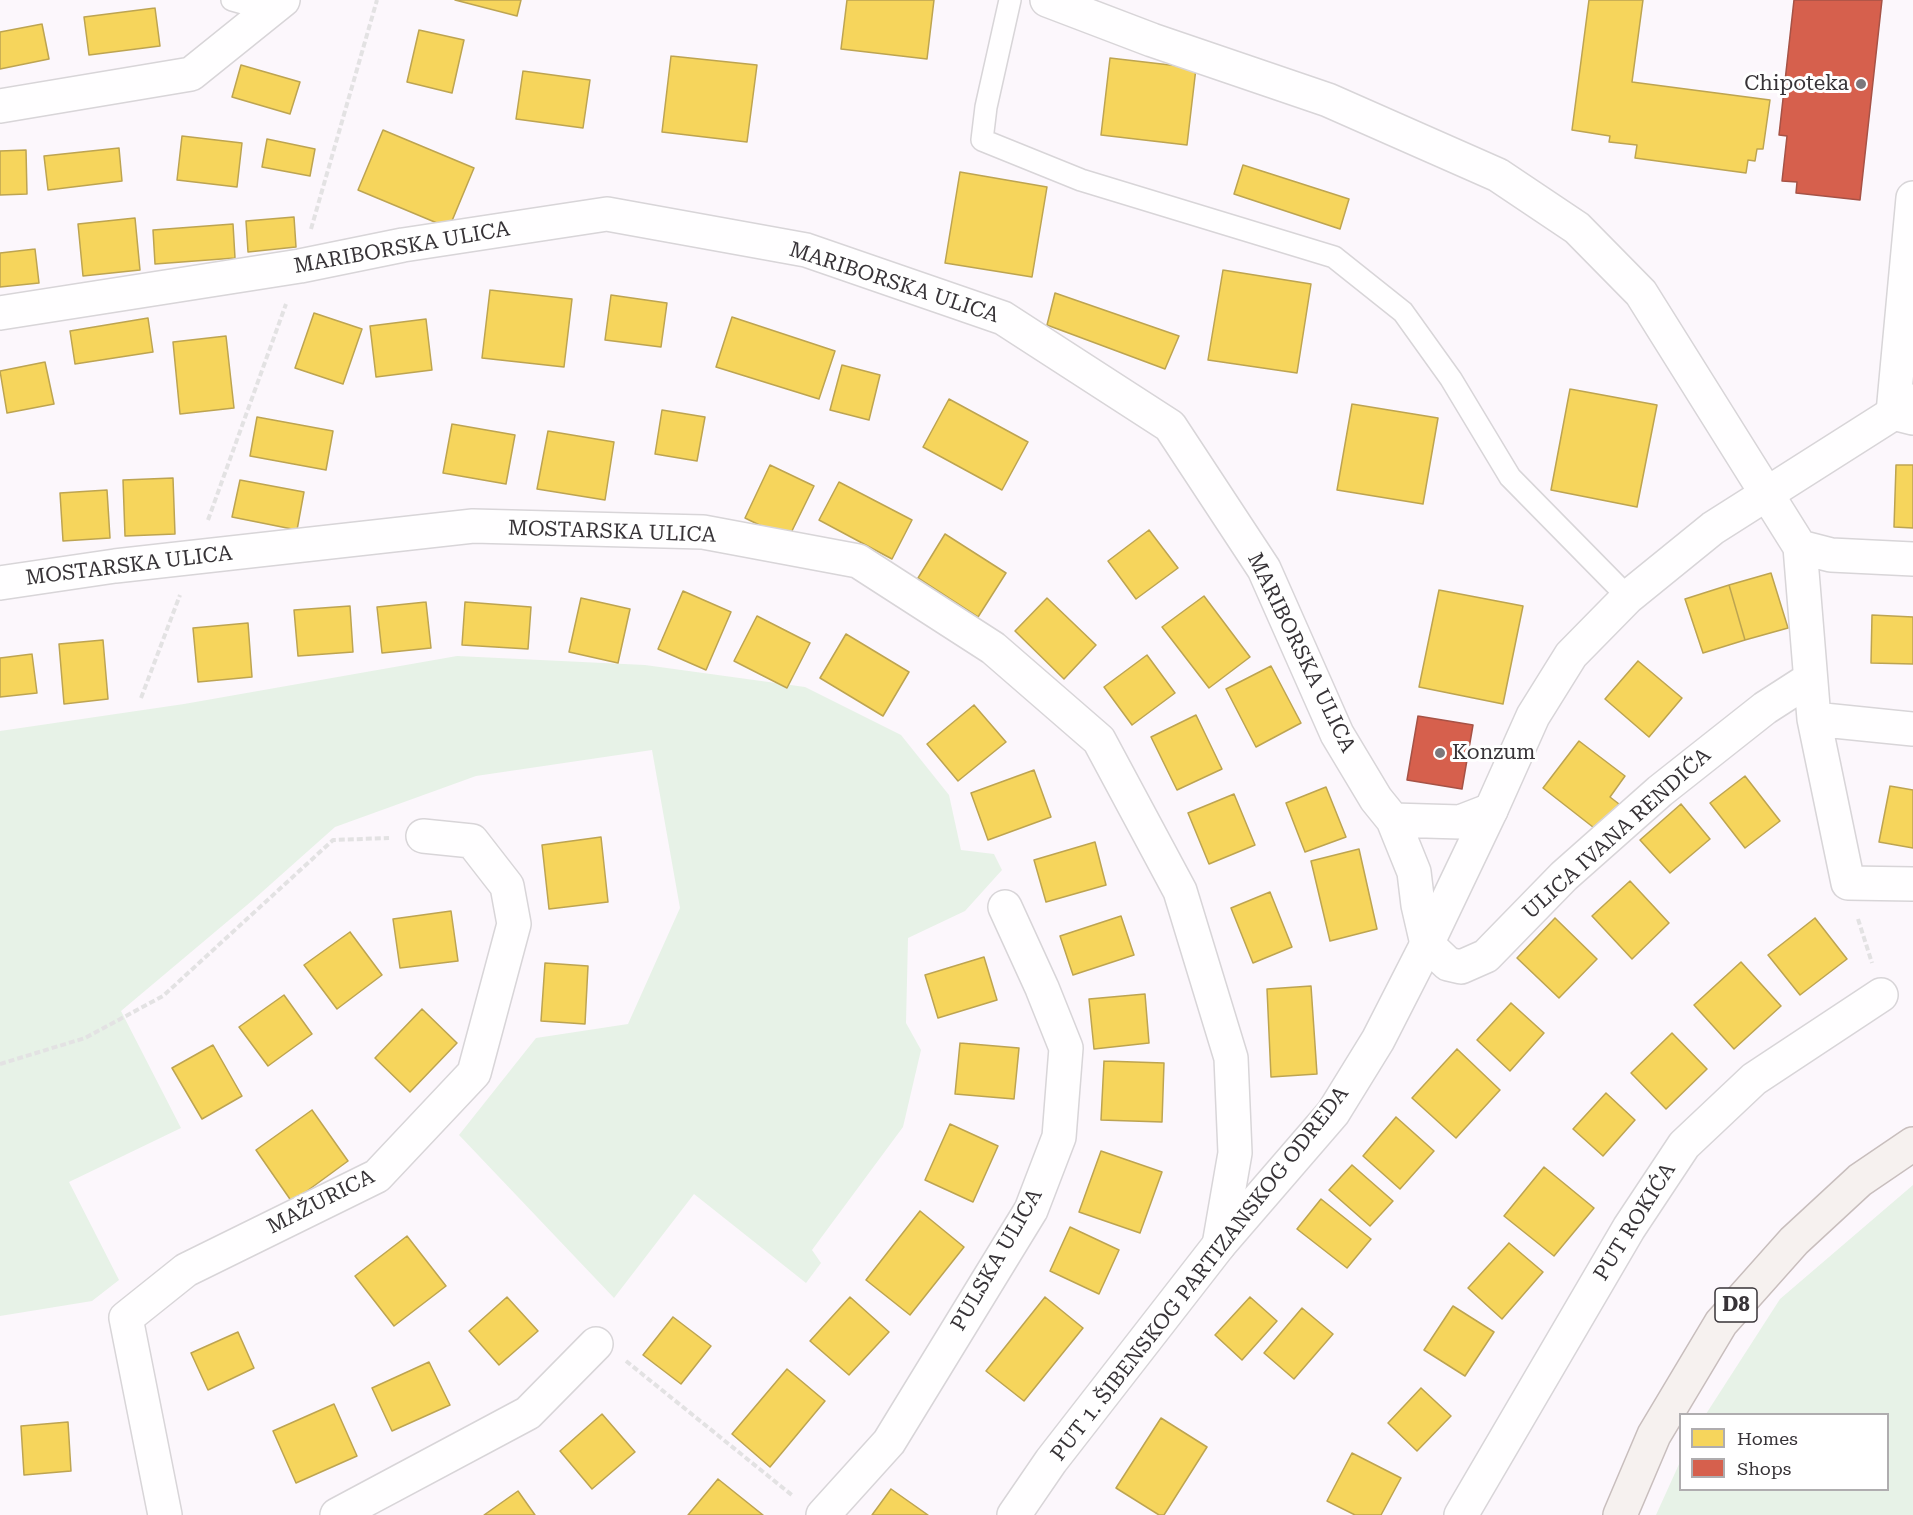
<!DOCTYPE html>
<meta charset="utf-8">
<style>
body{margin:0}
#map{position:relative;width:1913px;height:1515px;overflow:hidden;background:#fcf7fc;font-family:"Roboto Serif",serif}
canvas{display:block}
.legend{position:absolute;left:1679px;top:1413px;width:210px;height:78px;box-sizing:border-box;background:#fff;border:2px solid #afadaf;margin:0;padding:8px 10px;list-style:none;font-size:18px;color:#373337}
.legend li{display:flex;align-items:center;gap:12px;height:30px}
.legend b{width:30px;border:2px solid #afadaf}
</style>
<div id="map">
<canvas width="1913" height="1515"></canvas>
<ul class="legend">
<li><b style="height:16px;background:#f6d55c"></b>Homes</li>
<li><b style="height:16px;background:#d6604d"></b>Shops</li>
</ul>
</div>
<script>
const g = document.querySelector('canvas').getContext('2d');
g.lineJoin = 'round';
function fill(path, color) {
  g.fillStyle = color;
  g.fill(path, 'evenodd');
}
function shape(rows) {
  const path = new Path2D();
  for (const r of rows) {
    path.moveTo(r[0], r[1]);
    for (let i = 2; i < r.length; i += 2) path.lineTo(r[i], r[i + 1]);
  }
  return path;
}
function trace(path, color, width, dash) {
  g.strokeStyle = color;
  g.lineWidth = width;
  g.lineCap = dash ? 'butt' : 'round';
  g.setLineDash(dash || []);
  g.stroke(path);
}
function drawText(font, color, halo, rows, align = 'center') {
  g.font = font + ' "Roboto Serif",serif';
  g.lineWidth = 6;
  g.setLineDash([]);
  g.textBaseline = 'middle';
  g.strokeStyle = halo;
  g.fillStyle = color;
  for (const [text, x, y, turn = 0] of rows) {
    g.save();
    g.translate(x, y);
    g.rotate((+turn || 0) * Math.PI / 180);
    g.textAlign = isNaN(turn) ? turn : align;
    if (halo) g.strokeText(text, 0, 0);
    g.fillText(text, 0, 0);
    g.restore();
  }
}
fill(shape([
 [457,656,645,665,805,687,901,735,949,795,961,850,994,854,1002,870,965,911,908,938,906,1023,921,1050,903,1127,812,1250,821,1263,806,1283,694,1194,614,1298,459,1135,536,1038,628,1024,680,908,652,750,476,776,335,827,253,900,121,1011,181,1128,69,1182,119,1280,92,1301,0,1316,0,731,184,704],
 [1913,1185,1913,1515,1656,1515,1680,1462,1680,1490,1888,1490,1888,1414,1706,1414,1780,1299]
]), '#e7f2e7');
const homes = shape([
 [455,0,521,0,517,16,455,0],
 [847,0,934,0,927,59,841,49,847,0],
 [1589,0,1643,0,1632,82,1770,100,1763,149,1757,149,1755,161,1748,160,1746,173,1635,158,1637,145,1609,142,1610,136,1572,130,1589,0],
 [155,8,160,46,89,55,84,17,155,8],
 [42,24,49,59,0,69,0,32,42,24],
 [419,30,464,40,452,93,407,82,419,30],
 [671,56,757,65,747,142,662,132,671,56],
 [1110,58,1196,68,1187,145,1101,135,1110,58],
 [241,65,300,82,290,114,232,97,241,65],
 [523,71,590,80,583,128,516,119,523,71],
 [383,130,474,168,449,228,358,190,383,130],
 [182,136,242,143,237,187,177,180,182,136],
 [267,139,315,149,310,176,262,167,267,139],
 [119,148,122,181,48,190,44,156,119,148],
 [26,150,27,194,0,195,0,151,26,150],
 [1243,165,1349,199,1340,229,1234,194,1243,165],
 [960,172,1047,187,1032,277,945,263,960,172],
 [294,217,296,247,248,252,246,221,294,217],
 [135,218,140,270,83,276,78,224,135,218],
 [233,224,235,258,155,264,153,230,233,224],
 [35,249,39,283,0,287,0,253,35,249],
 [1223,270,1311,284,1297,373,1208,360,1223,270],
 [490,290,572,299,564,367,482,358,490,290],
 [1055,293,1179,336,1165,369,1047,325,1055,293],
 [611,295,667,303,661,347,605,340,611,295],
 [314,313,362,329,343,384,295,368,314,313],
 [732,317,835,351,819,399,716,367,732,317],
 [148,318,153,352,75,364,70,331,148,318],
 [426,319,432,370,376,377,370,326,426,319],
 [226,336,234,408,180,414,173,342,226,336],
 [45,362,54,404,7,413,0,371,45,362],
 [842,365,880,375,869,420,830,410,842,365],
 [1570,389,1657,405,1637,507,1551,490,1570,389],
 [949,399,1028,442,1002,490,923,447,949,399],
 [1352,404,1438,418,1423,504,1337,490,1352,404],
 [662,410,705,417,697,461,655,454,662,410],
 [257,417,333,431,326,470,250,456,257,417],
 [452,424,515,435,506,484,443,473,452,424],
 [548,431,614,442,605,500,537,489,548,431],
 [770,465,814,486,788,539,745,518,770,465],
 [1896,465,1913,465,1913,528,1894,527,1896,465],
 [173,478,175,534,125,536,123,480,173,478],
 [240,480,304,492,297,530,232,517,240,480],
 [839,482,912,520,892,559,819,520,839,482],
 [107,490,110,538,63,541,60,493,107,490],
 [1149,530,1178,568,1136,599,1108,561,1149,530],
 [945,534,1006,573,978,617,918,578,945,534],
 [1771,573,1788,628,1745,640,1729,585,1771,573],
 [1729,585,1745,640,1703,653,1685,599,1729,585],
 [1439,590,1523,606,1503,704,1419,687,1439,590],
 [683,591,731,612,706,670,658,649,683,591],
 [1204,596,1250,657,1209,688,1162,627,1204,596],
 [581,598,630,609,618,663,569,652,581,598],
 [1047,598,1096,645,1064,679,1015,631,1047,598],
 [426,602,431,648,382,653,377,607,426,602],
 [465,602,531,607,528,649,462,645,465,602],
 [350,606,353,652,298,656,294,610,350,606],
 [1872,615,1913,617,1913,664,1871,663,1872,615],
 [757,616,810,643,787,688,734,661,757,616],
 [248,623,252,677,198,682,193,628,248,623],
 [846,634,909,672,883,716,820,678,846,634],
 [103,640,108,699,64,704,59,644,103,640],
 [32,654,37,693,0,697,0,658,32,654],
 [1147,655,1175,693,1132,725,1104,687,1147,655],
 [1638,661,1682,698,1649,737,1605,699,1638,661],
 [1271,666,1301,723,1256,747,1226,689,1271,666],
 [974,705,1006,742,958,781,927,744,974,705],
 [1196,715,1222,769,1177,790,1151,737,1196,715],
 [1579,741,1625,776,1610,797,1619,804,1598,831,1543,788,1579,741],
 [1034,770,1051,817,988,840,971,793,1034,770],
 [1745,776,1780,821,1745,848,1710,803,1745,776],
 [1890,786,1913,790,1913,848,1879,842,1890,786],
 [1326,787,1346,837,1305,852,1286,803,1326,787],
 [1234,794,1255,845,1209,864,1188,813,1234,794],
 [1681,804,1710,839,1670,873,1640,840,1681,804],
 [601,837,608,902,549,909,542,845,601,837],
 [1095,842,1106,885,1046,902,1034,860,1095,842],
 [1359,849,1377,929,1330,941,1311,861,1359,849],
 [1630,881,1669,923,1632,959,1592,916,1630,881],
 [1270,892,1292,947,1253,963,1231,908,1270,892],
 [451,911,458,961,400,968,393,919,451,911],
 [1121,916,1134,955,1073,975,1060,936,1121,916],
 [1555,918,1597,959,1559,998,1517,958,1555,918],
 [1815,918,1847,959,1800,995,1768,955,1815,918],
 [350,932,382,975,337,1009,304,965,350,932],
 [984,957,997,1000,938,1018,925,975,984,957],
 [1741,962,1781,1006,1734,1049,1694,1005,1741,962],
 [545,963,588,966,585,1024,541,1021,545,963],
 [1311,986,1317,1074,1271,1077,1267,989,1311,986],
 [1145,994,1149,1043,1094,1049,1089,999,1145,994],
 [284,995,312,1034,268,1066,239,1027,284,995],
 [1511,1003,1544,1033,1510,1071,1477,1040,1511,1003],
 [422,1009,457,1043,410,1092,375,1058,422,1009],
 [1672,1033,1707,1069,1666,1109,1631,1073,1672,1033],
 [960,1043,1019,1048,1014,1099,955,1094,960,1043],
 [213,1045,242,1096,202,1119,172,1068,213,1045],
 [1457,1049,1500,1090,1456,1138,1412,1098,1457,1049],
 [1104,1061,1164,1063,1162,1122,1101,1120,1104,1061],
 [1606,1093,1635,1120,1603,1156,1573,1129,1606,1093],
 [312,1110,348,1161,292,1202,256,1150,312,1110],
 [1396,1117,1434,1151,1400,1189,1363,1156,1396,1117],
 [950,1124,998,1146,973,1202,925,1180,950,1124],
 [1101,1151,1162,1172,1140,1233,1079,1212,1101,1151],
 [1352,1165,1393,1201,1370,1226,1329,1190,1352,1165],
 [1544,1167,1594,1208,1554,1256,1504,1216,1544,1167],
 [1321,1199,1371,1239,1347,1268,1297,1229,1321,1199],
 [920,1211,964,1247,910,1315,866,1280,920,1211],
 [1070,1227,1119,1250,1099,1294,1050,1271,1070,1227],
 [407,1236,446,1286,394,1326,355,1276,407,1236],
 [1509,1243,1543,1272,1502,1319,1468,1288,1509,1243],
 [507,1297,538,1331,499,1365,469,1331,507,1297],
 [850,1297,889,1332,849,1375,810,1341,850,1297],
 [1045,1297,1083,1328,1024,1401,986,1371,1045,1297],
 [1250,1297,1277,1321,1242,1360,1215,1335,1250,1297],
 [1453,1306,1494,1332,1465,1376,1424,1350,1453,1306],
 [1302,1308,1333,1334,1294,1379,1264,1353,1302,1308],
 [673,1317,711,1346,681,1384,643,1355,673,1317],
 [238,1332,254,1368,208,1390,191,1353,238,1332],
 [429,1362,450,1405,392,1431,372,1388,429,1362],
 [787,1369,825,1401,770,1467,732,1434,787,1369],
 [1421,1388,1451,1416,1417,1451,1388,1423,1421,1388],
 [334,1404,357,1456,296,1483,273,1431,334,1404],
 [602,1414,635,1452,592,1489,560,1451,602,1414],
 [1161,1418,1207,1447,1164,1515,1159,1515,1116,1488,1161,1418],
 [68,1422,71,1471,24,1475,21,1426,68,1422],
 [1352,1453,1401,1478,1381,1515,1355,1515,1327,1501,1352,1453],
 [718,1479,763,1515,688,1515,718,1479],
 [891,1489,928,1515,872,1515,891,1489],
 [518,1491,535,1515,484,1515,518,1491]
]);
fill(homes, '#f6d55c');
trace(homes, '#bda451', 1.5);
const shops = shape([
 [1794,0,1882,0,1860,200,1796,193,1797,182,1782,181,1787,136,1779,135,1794,0],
 [1418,716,1473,725,1462,789,1407,780,1418,716]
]);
fill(shops, '#d6604d');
trace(shops, '#a65246', 1.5);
const service = shape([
 [232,0,271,11],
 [1010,0,986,107,982,140,1081,180,1334,257,1403,312,1451,379,1510,477,1628,597]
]);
const minor = shape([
 [1047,0,1152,40,1328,100,1498,175,1577,228,1641,293,1800,547,1814,719,1848,883,1913,884],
 [0,106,191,74,283,0],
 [1913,198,1893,413,1913,418],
 [0,313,300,266,403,245,607,214,806,250,1003,318,1170,426,1264,569,1337,734,1376,799,1393,820,1460,822,1491,810],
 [1800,547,1831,555,1913,559],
 [0,583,115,566,473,526,703,532,858,561,993,648,1099,740,1180,891,1231,1058,1235,1153,1219,1245],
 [1814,719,1913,729],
 [1393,820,1414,872,1418,905,1427,944,1448,964,1461,967,1486,956,1564,876,1660,791,1765,708,1810,679],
 [165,1515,126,1318,186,1270,377,1176,474,1073,514,924,507,886,472,841,423,836],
 [337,1515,528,1413,596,1344],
 [823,1515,889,1442,1031,1210,1059,1137,1066,1048,1042,988,1005,907],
 [1461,1515,1629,1228,1684,1145,1754,1079,1881,995]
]);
const tertiary = shape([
 [1014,1515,1051,1461,1219,1245,1333,1113,1378,1040,1427,944,1491,810,1533,716,1571,655,1628,597,1713,528,1913,401]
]);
const primary = shape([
 [1620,1515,1654,1435,1721,1323,1794,1241,1860,1180,1913,1144]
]);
trace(service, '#d8d5d8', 24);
trace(minor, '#d8d5d8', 36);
trace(tertiary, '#d8d5d8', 36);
trace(primary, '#c8bebd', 36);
trace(shape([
 [311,229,377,0],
 [208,520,286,304],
 [141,698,180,595],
 [1858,919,1872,963],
 [0,1064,85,1038,163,996,333,840,389,838],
 [626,1361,793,1496]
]), '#e3e2e3', 4, [6, 3]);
trace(service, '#fffeff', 21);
trace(minor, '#fffeff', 33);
trace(tertiary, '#fffeff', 33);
trace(primary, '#f6f1ef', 33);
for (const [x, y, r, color] of [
 [1861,84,6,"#7c787c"],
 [1440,753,6,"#7c787c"]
]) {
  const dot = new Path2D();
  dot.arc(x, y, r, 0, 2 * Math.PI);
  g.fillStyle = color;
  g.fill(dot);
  trace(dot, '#fff', 2);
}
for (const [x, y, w] of [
 [1736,1305,42]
]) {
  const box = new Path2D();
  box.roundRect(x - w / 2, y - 17, w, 34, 4.5);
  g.fillStyle = '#fff';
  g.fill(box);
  trace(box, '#373337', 1.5);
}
drawText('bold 20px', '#373337', null, [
 ["D8",1736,1305]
]);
drawText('21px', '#373337', '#fff', [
 ["Chipoteka",1849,84],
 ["Konzum",1452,753,"left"]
], 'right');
drawText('21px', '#373337', '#fff', [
 ["MARIBORSKA ULICA",402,248,-10],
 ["MARIBORSKA ULICA",894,283,18],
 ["MOSTARSKA ULICA",612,532,2],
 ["MOSTARSKA ULICA",129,566,-7],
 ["MARIBORSKA ULICA",1301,653,64],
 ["ULICA IVANA RENDIĆA",1617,834,-42],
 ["MAŽURICA",321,1202,-27],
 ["PUT ROKIĆA",1635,1222,-58],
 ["PULSKA ULICA",997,1260,-60],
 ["PUT 1. ŠIBENSKOG PARTIZANSKOG ODREDA",1200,1274,-52]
]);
</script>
